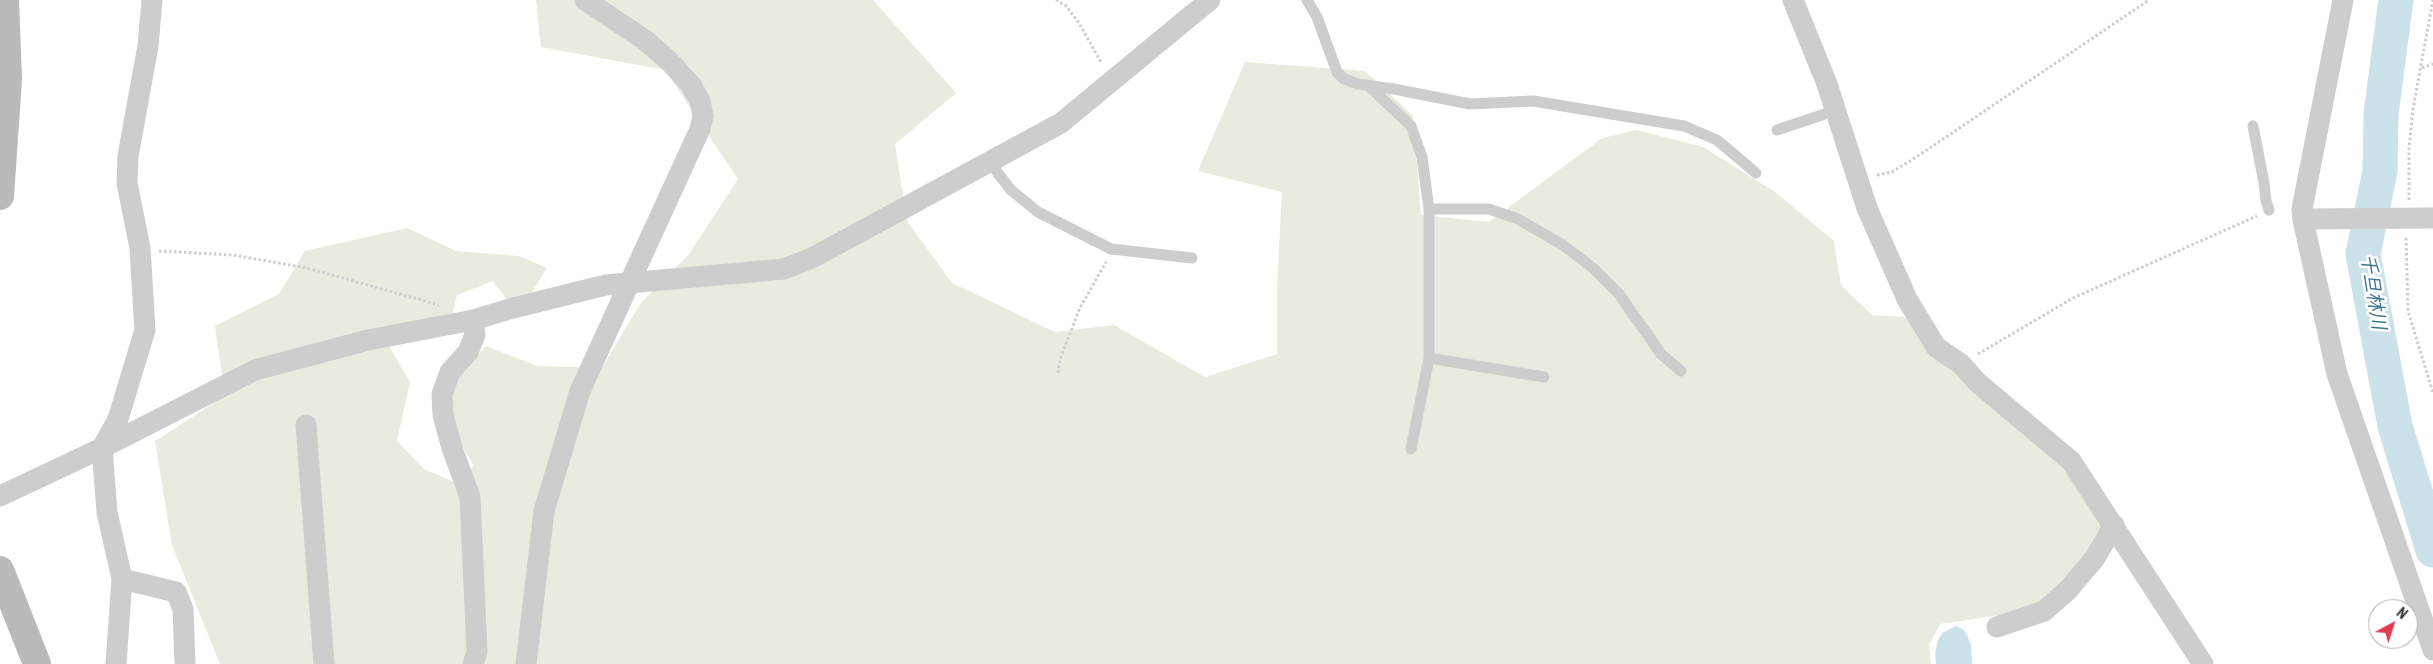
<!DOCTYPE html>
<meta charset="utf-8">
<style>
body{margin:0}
#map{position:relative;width:2433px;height:664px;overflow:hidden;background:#fff;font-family:"Roboto Condensed",sans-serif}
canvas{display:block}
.north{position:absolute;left:2368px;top:599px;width:50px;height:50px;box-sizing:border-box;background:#fff;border:1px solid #acacac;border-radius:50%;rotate:40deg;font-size:14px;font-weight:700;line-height:20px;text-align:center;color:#303030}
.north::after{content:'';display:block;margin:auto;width:18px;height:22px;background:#de3b54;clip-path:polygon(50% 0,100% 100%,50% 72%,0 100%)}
</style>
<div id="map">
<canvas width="2433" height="664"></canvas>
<div class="north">N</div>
</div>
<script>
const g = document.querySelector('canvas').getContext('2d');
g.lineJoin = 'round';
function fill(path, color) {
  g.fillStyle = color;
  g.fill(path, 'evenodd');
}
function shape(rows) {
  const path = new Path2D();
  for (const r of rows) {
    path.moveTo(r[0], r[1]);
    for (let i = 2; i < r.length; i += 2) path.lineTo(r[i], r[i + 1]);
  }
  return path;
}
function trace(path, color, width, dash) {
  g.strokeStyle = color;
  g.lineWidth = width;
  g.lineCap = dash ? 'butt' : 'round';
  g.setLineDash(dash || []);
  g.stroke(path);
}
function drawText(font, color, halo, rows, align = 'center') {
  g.font = font + ' "Roboto Condensed","Noto Sans JP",sans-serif';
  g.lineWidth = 5;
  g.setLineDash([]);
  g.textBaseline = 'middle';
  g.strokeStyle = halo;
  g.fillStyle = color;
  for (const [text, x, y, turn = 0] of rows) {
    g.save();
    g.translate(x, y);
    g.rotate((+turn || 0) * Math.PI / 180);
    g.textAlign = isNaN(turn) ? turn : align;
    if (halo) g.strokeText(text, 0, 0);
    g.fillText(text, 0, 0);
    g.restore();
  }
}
fill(shape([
 [536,0,873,0,956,93,895,144,907,221,952,283,1055,332,1114,325,1205,377,1277,354,1277,286,1282,192,1198,171,1245,62,1365,71,1413,116,1421,215,1489,222,1602,138,1637,130,1703,147,1775,192,1834,241,1841,285,1872,315,1905,317,1990,405,2067,463,2109,526,2041,609,1940,624,1929,645,1931,664,220,664,172,545,155,441,225,396,215,326,279,294,305,251,407,228,456,251,519,256,547,268,532,292,507,299,493,281,457,295,451,320,391,332,390,348,410,382,397,441,424,469,454,482,474,466,458,439,450,414,453,387,458,375,486,346,537,366,602,368,640,304,689,254,738,179,665,70,541,47]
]), '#e7ecdf');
fill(shape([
 [1956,626,1964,630,1967,635,1971,645,1972,664,1936,664,1935,653,1938,640,1942,633]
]), '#cce2eb');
trace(shape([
 [2396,0,2381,114,2380,171,2363,254,2395,426,2433,550]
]), '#cce2eb', 35);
trace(shape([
 [1056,0,1066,6,1079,23,1102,64],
 [2422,68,2433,64],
 [1877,175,1892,172,1921,154,2149,0],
 [2409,200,2409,148,2413,109,2433,0],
 [2406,238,2408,311,2433,393],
 [159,251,233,255,307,268,439,305],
 [1978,354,2073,298,2257,216],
 [1058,373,1060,359,1080,308,1106,262]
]), '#cdcdcd', 3, [2.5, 2.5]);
trace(shape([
 [1307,0,1317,17,1337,72,1344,79,1358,84,1394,89,1470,104,1533,101,1684,126,1717,140,1756,173],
 [1369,86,1411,126,1422,157,1429,209,1429,358,1411,449],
 [2253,126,2264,183,2266,201,2269,210],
 [1777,130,1834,111],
 [992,160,997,172,1011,190,1038,212,1111,249,1192,258],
 [1429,209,1489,209,1518,219,1563,245,1593,268,1619,294,1661,354,1681,371],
 [1429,358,1544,377]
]), '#cdcdcd', 11);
trace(shape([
 [1793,0,1827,84,1867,208,1907,299,1936,347,1961,364,1977,382,2071,461,2203,664],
 [2343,0,2302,209,2303,220,2337,374,2433,650],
 [2309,219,2433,218],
 [306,425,324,664],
 [0,496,102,448,255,370,368,340,473,320,513,308,606,285,784,269,812,258,1061,123,1210,0],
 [122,579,176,592,183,609,185,664],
 [1997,627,2044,611,2068,590,2095,558,2114,525],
 [116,664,122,579,107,512,102,448,118,419,145,330,140,248,127,183,128,156,148,46,152,0],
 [473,664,477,652,470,497,452,448,443,415,442,394,450,372,468,352,475,335,473,320],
 [526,664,544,511,580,391,700,129,703,116,700,101,691,85,669,61,645,40,585,0]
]), '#cdcdcd', 21);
trace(shape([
 [0,196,8,79,5,0],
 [0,570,37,664]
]), '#bababa', 28);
drawText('italic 19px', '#41778f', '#fff', [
 ["千旦林川",2372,292,81]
]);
</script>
